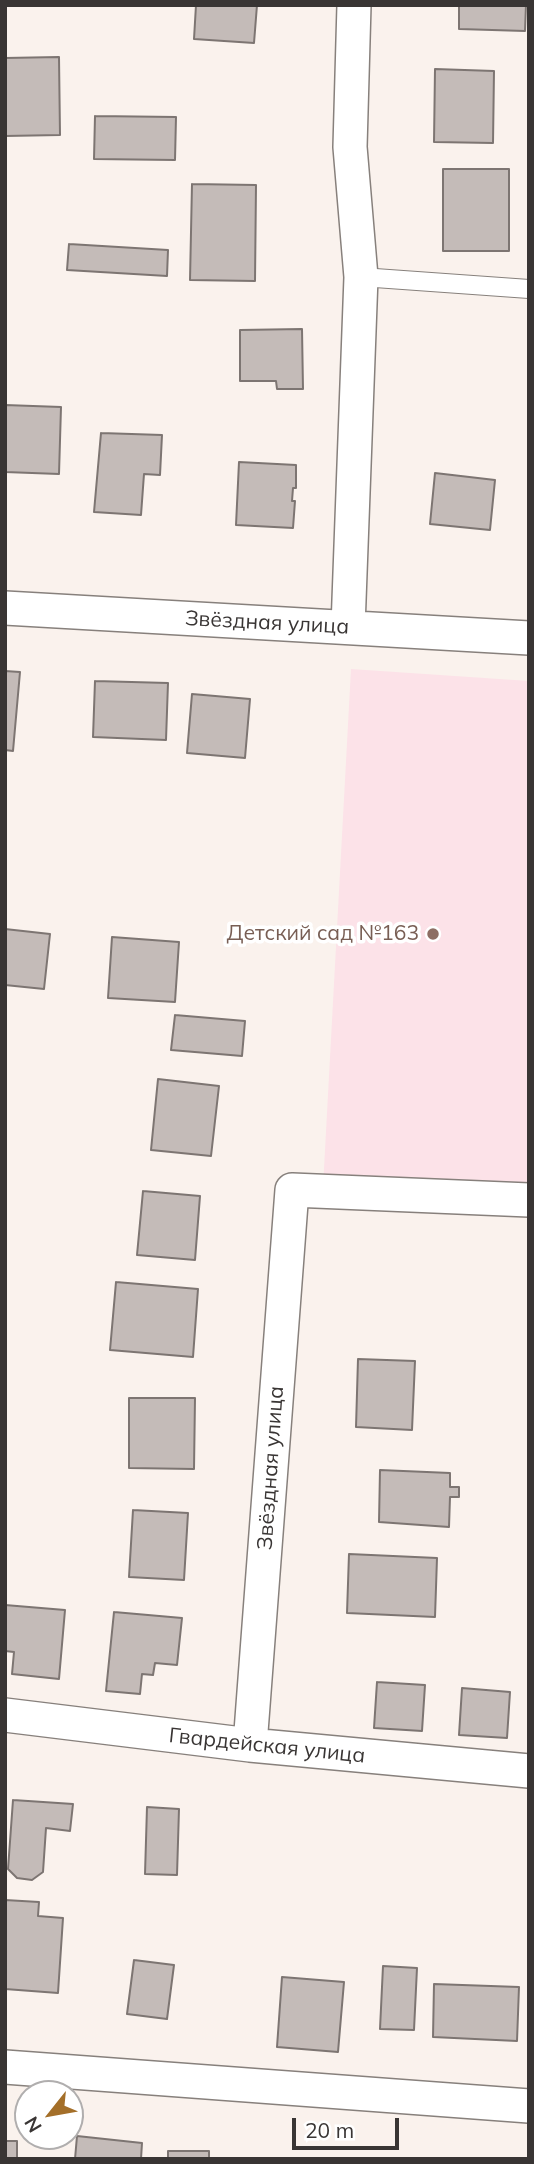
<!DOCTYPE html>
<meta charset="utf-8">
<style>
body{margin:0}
#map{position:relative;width:534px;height:2164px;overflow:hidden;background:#faf2ed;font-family:Mulish,sans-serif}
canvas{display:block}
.frame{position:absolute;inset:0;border:7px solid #393534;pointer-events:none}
.north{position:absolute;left:14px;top:2080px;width:70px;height:70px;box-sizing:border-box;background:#fff;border:2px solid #b0aeae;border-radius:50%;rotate:239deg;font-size:19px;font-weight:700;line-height:28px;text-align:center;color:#393534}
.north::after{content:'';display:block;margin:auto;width:24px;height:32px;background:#a46f29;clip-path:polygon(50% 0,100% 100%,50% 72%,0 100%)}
.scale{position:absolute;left:292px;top:2118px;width:107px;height:32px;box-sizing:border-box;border:4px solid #393534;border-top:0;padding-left:9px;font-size:21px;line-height:24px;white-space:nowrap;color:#393534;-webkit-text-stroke:5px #fff;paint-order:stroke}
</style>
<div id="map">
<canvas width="534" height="2164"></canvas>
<div class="frame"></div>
<div class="north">N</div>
<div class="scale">20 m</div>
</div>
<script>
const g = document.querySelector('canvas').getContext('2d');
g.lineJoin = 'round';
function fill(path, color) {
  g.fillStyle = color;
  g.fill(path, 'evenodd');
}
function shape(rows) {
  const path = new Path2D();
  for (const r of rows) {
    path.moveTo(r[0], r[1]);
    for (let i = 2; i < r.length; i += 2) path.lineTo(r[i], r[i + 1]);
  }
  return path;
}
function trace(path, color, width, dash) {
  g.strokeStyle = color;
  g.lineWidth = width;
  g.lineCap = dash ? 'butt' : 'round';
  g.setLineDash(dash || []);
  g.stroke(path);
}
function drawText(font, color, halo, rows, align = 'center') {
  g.font = font + ' Mulish,sans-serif';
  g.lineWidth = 7;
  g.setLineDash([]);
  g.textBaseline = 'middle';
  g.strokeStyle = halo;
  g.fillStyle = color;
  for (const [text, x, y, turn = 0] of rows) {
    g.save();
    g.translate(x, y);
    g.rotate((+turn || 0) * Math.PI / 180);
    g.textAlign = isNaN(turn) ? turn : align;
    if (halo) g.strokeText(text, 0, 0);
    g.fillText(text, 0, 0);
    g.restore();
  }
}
fill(shape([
 [351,669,529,681,529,1191,323,1187]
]), '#fce2e8');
const building = shape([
 [196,5,257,5,254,43,194,39,196,5],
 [459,5,526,5,525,31,459,29,459,5],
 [59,57,60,135,5,136,5,58,59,57],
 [435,69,494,71,493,143,434,142,435,69],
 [95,116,176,117,175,160,94,159,95,116],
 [443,169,509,169,509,251,443,251,443,169],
 [192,184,256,185,255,281,190,280,192,184],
 [69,244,168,250,167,276,67,270,69,244],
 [302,329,303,389,277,389,276,381,240,381,240,330,302,329],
 [5,405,61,407,59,474,5,472,5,405],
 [101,433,162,435,160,475,144,474,141,515,94,512,101,433],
 [239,462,296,465,296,488,293,488,292,501,295,501,293,528,236,525,239,462],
 [435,473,495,480,490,530,430,524,435,473],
 [5,671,20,672,13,751,5,750,5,671],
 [95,681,168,683,166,740,93,737,95,681],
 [192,694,250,699,245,758,187,753,192,694],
 [5,929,50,934,44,989,5,985,5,929],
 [112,937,179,942,175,1002,108,998,112,937],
 [175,1015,245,1021,242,1056,171,1050,175,1015],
 [158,1079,219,1086,211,1156,151,1150,158,1079],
 [143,1191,200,1196,195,1260,137,1255,143,1191],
 [116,1282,198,1289,193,1357,110,1350,116,1282],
 [358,1359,415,1361,412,1430,356,1427,358,1359],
 [129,1398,195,1398,194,1469,129,1468,129,1398],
 [380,1470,450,1473,450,1487,459,1487,459,1497,450,1497,449,1527,379,1522,380,1470],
 [133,1510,188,1513,184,1580,129,1577,133,1510],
 [349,1554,437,1558,435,1617,347,1613,349,1554],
 [5,1605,65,1610,59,1679,12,1674,14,1652,5,1651,5,1605],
 [114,1612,182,1618,177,1665,155,1663,153,1675,142,1674,140,1694,106,1691,114,1612],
 [377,1682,425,1685,422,1731,374,1728,377,1682],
 [462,1688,510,1692,507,1738,459,1735,462,1688],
 [13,1800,73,1804,70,1831,46,1828,43,1872,32,1880,17,1878,8,1869,13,1800],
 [147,1807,179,1809,177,1875,145,1874,147,1807],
 [5,1900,39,1902,38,1916,63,1918,58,1993,5,1989,5,1900],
 [134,1960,174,1965,167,2019,127,2014,134,1960],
 [383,1966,417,1968,414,2030,380,2029,383,1966],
 [282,1977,344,1982,338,2052,277,2047,282,1977],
 [434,1984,519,1987,517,2041,433,2037,434,1984],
 [77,2136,142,2143,141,2159,75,2159,77,2136],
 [5,2141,17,2141,17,2159,5,2159,5,2141],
 [168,2151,209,2151,209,2159,168,2159,168,2151]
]);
fill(building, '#c4bbb8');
trace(building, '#7d7572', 2);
const service = shape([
 [361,277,529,289]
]);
const minor = shape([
 [5,608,529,638],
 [348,627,361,277,350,147,354,5],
 [5,1715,250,1745,529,1771],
 [250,1745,292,1190,529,1200],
 [5,2067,529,2106]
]);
trace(service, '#87807c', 20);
trace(minor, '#87807c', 36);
trace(service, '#fff', 18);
trace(minor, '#fff', 33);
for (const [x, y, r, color] of [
 [433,934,7,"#8d6e63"]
]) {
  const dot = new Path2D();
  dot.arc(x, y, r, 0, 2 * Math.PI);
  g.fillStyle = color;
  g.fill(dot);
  trace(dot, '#fff', 2.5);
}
drawText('21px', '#393534', '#fff', [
 ["Звёздная улица",267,623,3],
 ["Звёздная улица",271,1468,-86],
 ["Гвардейская улица",267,1746,6]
]);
drawText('21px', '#785e54', '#fff', [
 ["Детский cад №163",419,934]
], 'right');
</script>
